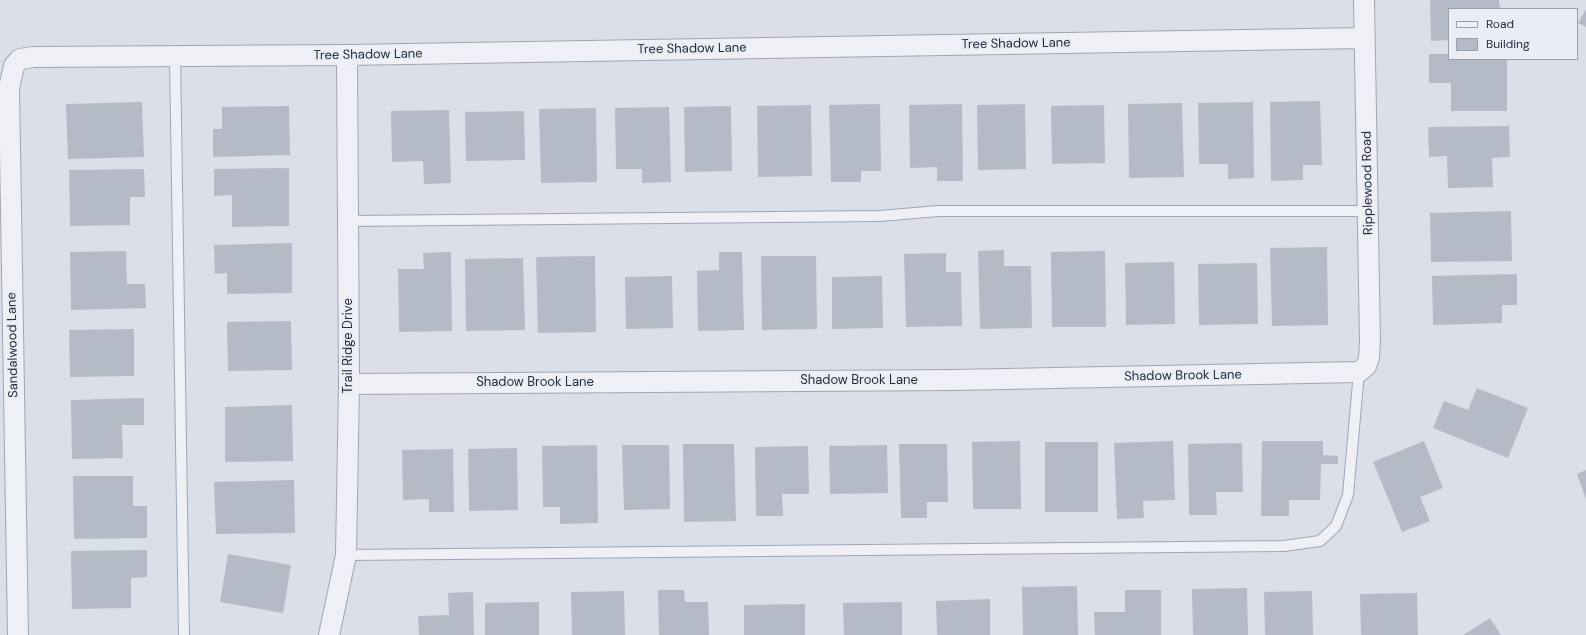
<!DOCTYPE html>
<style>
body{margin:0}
#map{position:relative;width:1586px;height:635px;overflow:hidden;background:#dbdfe7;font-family:"DM Sans",sans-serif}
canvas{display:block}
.legend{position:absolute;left:1448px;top:8px;width:130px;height:52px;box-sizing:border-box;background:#eaeef4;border:1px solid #9ba0ab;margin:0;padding:5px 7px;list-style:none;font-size:12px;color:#242c3d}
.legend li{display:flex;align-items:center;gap:8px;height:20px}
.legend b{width:20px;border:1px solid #9ba0ab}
</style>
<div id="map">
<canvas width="1586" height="635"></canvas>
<ul class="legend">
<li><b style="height:5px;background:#eef0f5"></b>Road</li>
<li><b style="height:11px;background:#b5bac7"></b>Building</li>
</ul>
</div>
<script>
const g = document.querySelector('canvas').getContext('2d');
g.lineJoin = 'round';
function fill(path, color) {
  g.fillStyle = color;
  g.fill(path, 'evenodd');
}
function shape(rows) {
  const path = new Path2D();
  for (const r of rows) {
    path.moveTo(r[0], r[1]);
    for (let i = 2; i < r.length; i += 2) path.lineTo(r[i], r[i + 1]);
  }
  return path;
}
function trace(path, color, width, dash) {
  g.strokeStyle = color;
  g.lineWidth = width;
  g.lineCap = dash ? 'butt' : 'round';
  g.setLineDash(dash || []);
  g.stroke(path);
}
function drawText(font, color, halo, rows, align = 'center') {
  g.font = font + ' "DM Sans",sans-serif';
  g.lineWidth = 4;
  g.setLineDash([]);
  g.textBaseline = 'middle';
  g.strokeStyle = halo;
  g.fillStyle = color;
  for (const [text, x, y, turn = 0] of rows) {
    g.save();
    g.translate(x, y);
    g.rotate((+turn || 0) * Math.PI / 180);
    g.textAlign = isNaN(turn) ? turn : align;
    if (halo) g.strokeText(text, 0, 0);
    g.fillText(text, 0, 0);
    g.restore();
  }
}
fill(shape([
 [1430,0,1499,0,1500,9,1449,9,1449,40,1431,41],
 [1586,9,1586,27,1578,23],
 [1429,54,1449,54,1449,59,1507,59,1507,111,1451,111,1451,83,1429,83],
 [1320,101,1322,165,1303,165,1303,180,1271,181,1270,102],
 [142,102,144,157,68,159,66,104],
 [1253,102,1254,178,1228,179,1228,164,1199,164,1198,103],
 [1182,103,1184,177,1129,178,1128,104],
 [880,104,881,171,861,171,861,182,831,182,829,105],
 [962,104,963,181,937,181,937,167,910,168,909,105],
 [1025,104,1026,169,978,170,977,105],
 [811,105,812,176,758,177,757,106],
 [1104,105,1105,163,1052,164,1051,106],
 [289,106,290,155,213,157,213,129,222,129,222,107],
 [731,106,732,171,685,172,684,107],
 [669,107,671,182,642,183,642,169,616,169,615,108],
 [596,108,597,182,541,183,539,109],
 [449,110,451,183,424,184,423,161,392,162,391,111],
 [524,111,525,160,466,161,465,112],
 [1509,126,1510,157,1492,158,1493,187,1448,188,1447,156,1429,157,1428,127],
 [289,168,289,226,232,227,232,195,214,196,214,169],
 [144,169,145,197,130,197,130,225,70,226,69,170],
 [1511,211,1512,261,1431,262,1430,213],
 [292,243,292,293,227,294,227,273,215,274,214,245],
 [1327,247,1328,325,1272,326,1270,248],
 [1004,250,1004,266,1031,266,1032,328,980,329,978,251],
 [126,251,127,284,145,284,146,308,71,310,70,252],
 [1105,251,1106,327,1052,327,1051,252],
 [451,252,452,331,399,332,398,269,424,269,423,253],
 [719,252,742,252,744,330,698,331,697,271,719,270],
 [946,253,946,272,961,272,962,326,906,327,904,254],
 [595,256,596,332,538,333,536,257],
 [761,256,816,256,817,329,762,330],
 [523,258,525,330,466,331,465,259],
 [1174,262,1175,324,1126,325,1125,263],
 [1257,263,1258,324,1199,325,1198,264],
 [1517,274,1517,305,1502,305,1502,323,1433,325,1432,276],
 [672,276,673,328,626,329,625,277],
 [882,276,883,328,832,329,832,277],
 [291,321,292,370,228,371,227,322],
 [134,329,134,376,70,377,69,330],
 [1477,388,1528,408,1508,458,1433,428,1444,401,1468,410],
 [144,398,144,425,122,425,123,458,72,459,71,400],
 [292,405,293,461,225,462,225,407],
 [1020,441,1021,509,973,509,972,442],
 [1173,441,1175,500,1143,501,1144,518,1117,519,1114,443],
 [1262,441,1323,441,1323,455,1338,456,1338,464,1321,464,1320,500,1289,500,1289,516,1261,516],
 [1424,441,1443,488,1420,497,1430,521,1402,532,1373,462],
 [1045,442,1098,442,1098,512,1045,512],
 [1242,443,1243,492,1216,492,1217,515,1189,515,1188,444],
 [683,444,734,444,736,521,684,522],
 [899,444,947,444,948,502,927,502,927,518,901,518],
 [597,445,598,523,560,524,560,507,543,507,542,446],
 [622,445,669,445,670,509,624,510],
 [887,445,888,493,830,494,829,446],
 [808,446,809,494,782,494,783,516,756,516,755,447],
 [517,448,518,510,469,511,468,449],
 [453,449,454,512,429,512,429,499,403,500,402,450],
 [1586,470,1586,499,1577,474],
 [73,476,133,476,133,506,147,506,147,538,74,539],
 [294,480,295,533,216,534,214,482],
 [147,550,147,577,131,578,131,608,72,609,71,551],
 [228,554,291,565,283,613,220,602],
 [1077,586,1078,635,1023,635,1022,587],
 [1247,588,1248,635,1193,635,1192,589],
 [658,590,684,590,685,602,708,602,709,635,659,635],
 [1125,590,1161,590,1161,635,1095,635,1094,612,1125,612],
 [624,591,625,635,572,635,571,592],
 [1312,591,1313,635,1265,635,1264,592],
 [473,592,474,635,419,635,418,616,449,615,448,593],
 [1417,593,1418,635,1361,635,1360,594],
 [990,599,990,635,937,635,936,601],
 [539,602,539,635,485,635,485,603],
 [902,602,902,635,844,635,843,603],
 [805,604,805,635,744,635,744,605],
 [1490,618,1501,635,1463,635]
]), '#b5bac7');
const service = shape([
 [175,56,184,635],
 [349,221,880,216,938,211,1369,211],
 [346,555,1284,546,1320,541,1336,526,1348,495,1359,372]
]);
const minor = shape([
 [349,384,954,380,1359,372,1366,366,1369,358,1370,342,1364,0],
 [18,635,9,88,14,66,20,59,33,57,347,55,1364,38],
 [329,635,346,555,349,384,347,55]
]);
trace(service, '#a0a6b1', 12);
trace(minor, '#a0a6b1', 22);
trace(service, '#eef0f5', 10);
trace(minor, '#eef0f5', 20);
drawText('13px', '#242c3d', '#eaeef4', [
 ["Tree Shadow Lane",1016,44,-1],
 ["Tree Shadow Lane",692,49,-1],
 ["Tree Shadow Lane",368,55,-1],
 ["Ripplewood Road",1368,183,-91],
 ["Sandalwood Lane",13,345,-91],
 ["Trail Ridge Drive",349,346,-90],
 ["Shadow Brook Lane",1183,376,-1],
 ["Shadow Brook Lane",859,381],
 ["Shadow Brook Lane",535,383]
]);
</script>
